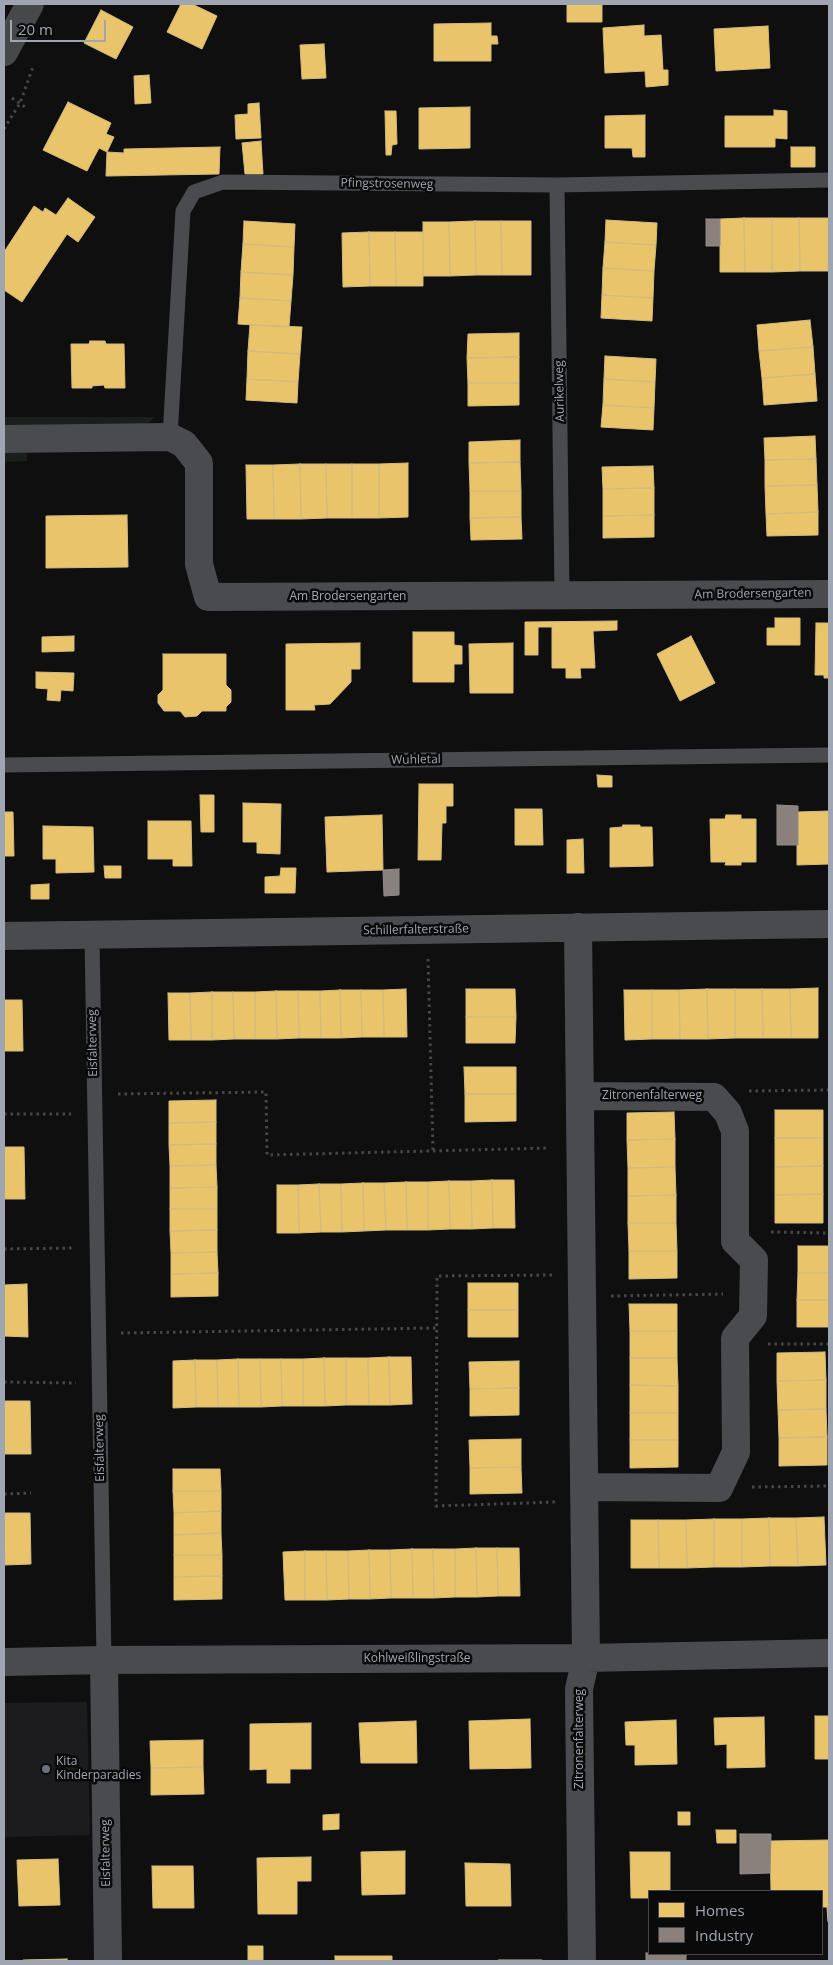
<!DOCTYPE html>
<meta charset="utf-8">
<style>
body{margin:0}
#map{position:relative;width:833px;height:1965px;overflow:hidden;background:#0f0f10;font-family:"Open Sans",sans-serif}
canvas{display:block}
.frame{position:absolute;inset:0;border:5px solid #a0a6b1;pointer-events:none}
.legend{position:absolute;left:648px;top:1890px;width:175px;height:65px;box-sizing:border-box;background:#0a0a0b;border:1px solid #46484d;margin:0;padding:6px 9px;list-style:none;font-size:15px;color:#a0a6b1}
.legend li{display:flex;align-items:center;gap:10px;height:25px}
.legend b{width:25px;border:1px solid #46484d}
.scale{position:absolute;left:10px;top:20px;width:96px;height:22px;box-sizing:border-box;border:2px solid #a0a6b1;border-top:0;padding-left:6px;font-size:15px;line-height:18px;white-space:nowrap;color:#a0a6b1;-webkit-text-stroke:4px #0a0a0b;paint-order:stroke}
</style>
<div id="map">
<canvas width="833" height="1965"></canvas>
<div class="frame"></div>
<ul class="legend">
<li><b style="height:14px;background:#e9c46a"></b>Homes</li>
<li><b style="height:14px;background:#8a817c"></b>Industry</li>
</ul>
<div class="scale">20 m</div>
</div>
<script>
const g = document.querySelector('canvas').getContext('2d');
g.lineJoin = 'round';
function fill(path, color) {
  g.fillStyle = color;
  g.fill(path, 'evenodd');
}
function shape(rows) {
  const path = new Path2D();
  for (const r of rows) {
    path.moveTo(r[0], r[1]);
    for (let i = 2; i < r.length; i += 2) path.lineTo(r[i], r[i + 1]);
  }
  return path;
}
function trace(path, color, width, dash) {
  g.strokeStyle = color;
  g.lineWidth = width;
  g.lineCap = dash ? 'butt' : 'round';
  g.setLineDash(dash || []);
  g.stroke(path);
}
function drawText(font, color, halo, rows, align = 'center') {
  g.font = font + ' "Open Sans",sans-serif';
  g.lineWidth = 5;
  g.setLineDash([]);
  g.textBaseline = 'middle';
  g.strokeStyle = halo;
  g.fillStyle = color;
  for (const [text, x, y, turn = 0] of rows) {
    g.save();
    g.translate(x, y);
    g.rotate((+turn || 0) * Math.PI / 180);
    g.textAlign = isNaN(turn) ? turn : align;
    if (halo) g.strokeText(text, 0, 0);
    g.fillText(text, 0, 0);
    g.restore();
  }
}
fill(shape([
 [87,1702,90,1835,4,1837,4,1703]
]), '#1c1c1e');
fill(shape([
 [4,417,155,417,146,425,4,426],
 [4,453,27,453,27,461,4,462]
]), '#191f1a');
const homes = shape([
 [181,4,192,4,217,16,202,49,167,32,181,4],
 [567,4,602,4,602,22,567,22,567,4],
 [101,10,133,27,116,59,84,43,101,10],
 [491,23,491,36,497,36,498,44,491,44,491,61,434,61,434,24,491,23],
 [644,25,644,36,661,35,663,70,668,70,668,85,646,87,645,71,605,73,603,28,644,25],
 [768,26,770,68,716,71,714,29,768,26],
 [324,44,326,78,302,79,300,45,324,44],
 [149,75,151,103,135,104,134,76,149,75],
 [68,102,111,123,106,134,114,137,107,152,99,148,87,171,43,150,68,102],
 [259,103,261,138,236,139,235,115,248,114,248,104,259,103],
 [470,107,470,148,419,149,419,108,470,107],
 [774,110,787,111,787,139,775,138,775,147,725,147,725,116,774,116,774,110],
 [385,111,396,111,397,144,392,145,391,155,386,155,385,111],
 [645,115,645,157,633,157,632,148,605,148,605,116,645,115],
 [261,141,263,174,245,174,242,143,261,141],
 [220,147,219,174,106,176,107,152,124,153,124,149,220,147],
 [791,147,815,147,815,167,791,167,791,147],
 [68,198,95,217,78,242,67,234,22,302,4,290,4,252,34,206,43,212,45,208,56,215,68,198],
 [744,218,772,218,772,272,745,272,744,218],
 [744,218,745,272,720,272,720,219,744,218],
 [772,218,799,218,800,271,772,272,772,218],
 [799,218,828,218,828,271,800,271,799,218],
 [606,220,657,223,656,245,605,242,606,220],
 [244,221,295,224,294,247,243,244,244,221],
 [475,221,476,275,450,276,449,222,475,221],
 [475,221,501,221,502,275,476,275,475,221],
 [501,221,531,221,531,275,502,275,501,221],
 [423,222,449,222,450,276,423,276,423,222],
 [369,232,395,232,396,286,370,286,369,232],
 [369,232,370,286,343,287,342,233,369,232],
 [395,232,423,232,423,286,396,286,395,232],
 [605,242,656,245,654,271,603,268,605,242],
 [243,244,294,247,293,275,241,272,243,244],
 [603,268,654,271,653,298,602,295,603,268],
 [241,272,293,275,291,301,240,298,241,272],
 [602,295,653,298,652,321,601,318,602,295],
 [240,298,291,301,289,327,238,324,240,298],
 [810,320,813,347,759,351,757,325,810,320],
 [250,325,302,327,300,354,248,351,250,325],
 [519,333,519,357,467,358,468,334,519,333],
 [90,341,105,341,106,344,124,344,125,388,105,388,104,385,92,386,92,388,72,388,71,344,89,344,90,341],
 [813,347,815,374,762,378,759,351,813,347],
 [248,351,300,354,298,382,247,379,248,351],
 [605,356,656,359,655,382,604,379,605,356],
 [519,357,519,383,468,383,467,358,519,357],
 [815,374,817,401,764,405,762,378,815,374],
 [247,379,298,382,297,403,246,400,247,379],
 [604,379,655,382,654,408,603,405,604,379],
 [468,383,519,383,519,405,468,406,468,383],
 [603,405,654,408,653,430,601,427,603,405],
 [815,436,816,459,765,460,764,438,815,436],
 [520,440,520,462,469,463,469,442,520,440],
 [816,459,817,485,765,486,765,460,816,459],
 [520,462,521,491,470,491,469,463,520,462],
 [408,463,408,517,379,518,379,464,408,463],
 [300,464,301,519,274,519,273,465,300,464],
 [300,464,326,464,327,518,301,519,300,464],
 [326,464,352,464,352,518,327,518,326,464],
 [352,464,379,464,379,518,352,518,352,464],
 [246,465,273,465,274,519,247,519,246,465],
 [653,466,654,488,603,489,602,467,653,466],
 [817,485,818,512,766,514,765,486,817,485],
 [654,488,654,515,603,516,603,489,654,488],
 [470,491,521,491,521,517,470,518,470,491],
 [818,512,818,535,767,536,766,514,818,512],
 [127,515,128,567,46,568,46,516,127,515],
 [654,515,654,537,603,538,603,516,654,515],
 [521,517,522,539,471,540,470,518,521,517],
 [775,618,800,618,800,645,767,645,767,628,775,628,775,618],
 [617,621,617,630,593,631,595,668,580,668,581,678,566,678,566,668,552,668,552,627,538,627,538,655,525,655,525,622,617,621],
 [816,623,829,623,829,678,824,678,824,675,815,675,816,623],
 [413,632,454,632,454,645,462,646,462,664,454,664,454,682,413,682,413,632],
 [74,636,74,651,42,652,42,637,74,636],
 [691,636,715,683,680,701,657,654,691,636],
 [360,643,360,669,351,669,351,682,330,704,314,705,315,710,286,710,286,644,360,643],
 [513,643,513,693,470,693,469,644,513,643],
 [163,654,226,654,226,685,231,690,231,702,226,707,226,711,202,711,197,716,185,717,180,711,164,711,158,703,158,695,163,690,163,654],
 [36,672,74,673,73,691,61,690,60,701,47,700,48,689,36,688,36,672],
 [597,775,612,776,612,787,598,787,597,775],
 [419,784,453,784,453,806,446,806,446,823,442,823,441,860,418,860,419,784],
 [200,795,214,795,214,832,201,832,200,795],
 [243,803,281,804,280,854,257,853,257,842,243,842,243,803],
 [515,809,542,809,543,845,515,845,515,809],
 [829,811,829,864,797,865,797,812,829,811],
 [4,812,13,812,14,856,4,856,4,812],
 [382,815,383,870,327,872,325,817,382,815],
 [726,815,741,815,741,819,756,819,756,862,741,862,741,865,725,865,726,862,711,862,710,819,725,819,726,815],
 [148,821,191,821,192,866,173,866,173,859,148,859,148,821],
 [623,825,640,825,640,827,652,827,653,866,610,867,610,828,622,827,623,825],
 [43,826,93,827,94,872,56,873,56,859,43,859,43,826],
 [583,839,584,873,567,873,567,840,583,839],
 [104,866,121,866,121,878,105,878,104,866],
 [281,868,296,868,295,893,265,893,265,877,280,876,281,868],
 [49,884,49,899,31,899,31,885,49,884],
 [818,988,818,1038,791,1038,790,989,818,988],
 [406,989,407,1037,384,1037,383,990,406,989],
 [466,989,515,989,516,1017,466,1017,466,989],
 [707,989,708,1039,680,1039,679,990,707,989],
 [707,989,735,989,735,1038,708,1039,707,989],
 [735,989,762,989,763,1038,735,1038,735,989],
 [762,989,790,989,791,1038,763,1038,762,989],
 [340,990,341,1038,321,1038,320,991,340,990],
 [340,990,361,990,362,1037,341,1038,340,990],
 [361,990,383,990,384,1037,362,1037,361,990],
 [624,990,652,990,652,1039,625,1040,624,990],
 [652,990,679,990,680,1039,652,1039,652,990],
 [276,991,277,1039,255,1039,255,992,276,991],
 [276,991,298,991,299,1038,277,1039,276,991],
 [298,991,320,991,321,1038,299,1038,298,991],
 [212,992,212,1040,191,1040,190,993,212,992],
 [212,992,233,992,234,1039,212,1040,212,992],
 [233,992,255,992,255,1039,234,1039,233,992],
 [168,993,190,993,191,1040,169,1040,168,993],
 [4,1000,22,1000,23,1051,4,1051,4,1000],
 [466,1017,516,1017,515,1043,466,1043,466,1017],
 [464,1067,516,1067,516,1094,465,1094,464,1067],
 [465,1094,516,1094,516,1121,465,1122,465,1094],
 [216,1100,216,1122,169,1123,169,1101,216,1100],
 [775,1110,823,1110,823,1138,775,1138,775,1110],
 [674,1112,675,1139,627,1140,627,1113,674,1112],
 [216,1122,216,1144,169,1145,169,1123,216,1122],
 [775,1138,823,1138,823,1166,775,1167,775,1138],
 [675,1139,675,1167,628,1168,627,1140,675,1139],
 [216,1144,216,1165,170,1166,169,1145,216,1144],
 [4,1147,24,1147,25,1199,4,1199,4,1147],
 [216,1165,217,1187,170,1188,170,1166,216,1165],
 [823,1166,823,1194,775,1195,775,1167,823,1166],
 [675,1167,676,1195,628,1196,628,1168,675,1167],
 [492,1180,514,1180,515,1228,493,1228,492,1180],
 [492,1180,493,1228,472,1229,471,1181,492,1180],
 [449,1181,450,1229,428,1230,428,1182,449,1181],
 [449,1181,471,1181,472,1229,450,1229,449,1181],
 [406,1182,428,1182,428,1230,407,1230,406,1182],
 [406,1182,407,1230,386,1230,384,1183,406,1182],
 [363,1183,364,1231,342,1232,341,1184,363,1183],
 [363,1183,384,1183,386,1230,364,1231,363,1183],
 [319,1184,321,1232,299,1233,298,1185,319,1184],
 [319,1184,341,1184,342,1232,321,1232,319,1184],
 [277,1185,298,1185,299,1233,277,1233,277,1185],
 [217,1187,217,1209,170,1209,170,1188,217,1187],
 [823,1194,823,1223,775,1223,775,1195,823,1194],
 [676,1195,676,1223,628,1223,628,1196,676,1195],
 [170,1209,217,1209,217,1230,170,1231,170,1209],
 [628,1223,676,1223,677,1251,629,1251,628,1223],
 [217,1230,217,1252,171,1253,170,1231,217,1230],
 [798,1246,829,1246,829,1273,798,1273,798,1246],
 [629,1251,677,1251,677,1278,629,1279,629,1251],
 [217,1252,218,1273,171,1274,171,1253,217,1252],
 [218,1273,218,1296,171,1297,171,1274,218,1273],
 [798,1273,829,1273,829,1300,797,1300,798,1273],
 [468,1283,518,1283,518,1310,468,1310,468,1283],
 [27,1284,28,1337,4,1336,4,1285,27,1284],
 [797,1300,829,1300,829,1327,797,1327,797,1300],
 [629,1304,677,1304,677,1331,630,1331,629,1304],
 [468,1310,518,1310,518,1337,468,1337,468,1310],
 [630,1331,677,1331,677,1358,630,1358,630,1331],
 [825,1352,826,1380,777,1381,777,1353,825,1352],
 [389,1357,411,1357,412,1404,390,1405,389,1357],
 [389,1357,390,1405,369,1405,368,1358,389,1357],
 [324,1358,325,1406,303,1406,303,1359,324,1358],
 [324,1358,346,1358,346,1405,325,1406,324,1358],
 [346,1358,368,1358,369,1405,346,1405,346,1358],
 [630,1358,677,1358,678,1386,630,1385,630,1358],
 [238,1359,239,1407,218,1407,217,1360,238,1359],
 [238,1359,260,1359,261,1407,239,1407,238,1359],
 [260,1359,281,1359,282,1406,261,1407,260,1359],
 [281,1359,303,1359,303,1406,282,1406,281,1359],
 [195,1360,196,1407,173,1408,173,1361,195,1360],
 [195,1360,217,1360,218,1407,196,1407,195,1360],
 [519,1361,519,1388,470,1389,469,1362,519,1361],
 [826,1380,826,1409,778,1410,777,1381,826,1380],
 [630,1385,678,1386,678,1413,630,1413,630,1385],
 [519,1388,519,1415,470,1416,470,1389,519,1388],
 [4,1401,30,1401,31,1454,4,1454,4,1401],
 [826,1409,827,1437,779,1438,778,1410,826,1409],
 [630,1413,678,1413,678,1440,630,1440,630,1413],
 [827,1437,827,1465,779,1466,779,1438,827,1437],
 [521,1439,521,1467,470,1468,469,1440,521,1439],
 [630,1440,678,1440,678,1467,630,1468,630,1440],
 [521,1467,522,1493,470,1494,470,1468,521,1467],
 [173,1469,220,1469,221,1491,173,1491,173,1469],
 [173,1491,221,1491,221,1511,174,1513,173,1491],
 [221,1511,221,1533,174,1535,174,1513,221,1511],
 [4,1513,30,1513,31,1564,5,1565,4,1513],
 [824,1517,826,1565,798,1566,796,1518,824,1517],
 [769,1518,770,1566,742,1567,742,1519,769,1518],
 [769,1518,796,1518,798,1566,770,1566,769,1518],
 [714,1519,714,1567,687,1568,686,1520,714,1519],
 [714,1519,742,1519,742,1567,714,1567,714,1519],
 [631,1520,658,1520,659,1568,631,1568,631,1520],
 [658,1520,686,1520,687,1568,659,1568,658,1520],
 [221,1533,222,1555,174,1555,174,1535,221,1533],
 [476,1548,497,1548,498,1596,477,1597,476,1548],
 [476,1548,477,1597,455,1597,455,1549,476,1548],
 [497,1548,519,1548,520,1596,498,1596,497,1548],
 [412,1549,413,1598,391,1598,390,1550,412,1549],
 [412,1549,433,1549,434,1598,413,1598,412,1549],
 [433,1549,455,1549,455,1597,434,1598,433,1549],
 [369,1550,370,1599,349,1599,348,1551,369,1550],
 [369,1550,390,1550,391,1598,370,1599,369,1550],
 [305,1551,305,1600,285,1600,283,1552,305,1551],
 [305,1551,326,1551,327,1600,305,1600,305,1551],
 [326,1551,348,1551,349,1599,327,1600,326,1551],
 [174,1555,222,1555,222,1576,174,1577,174,1555],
 [222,1576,222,1599,174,1600,174,1577,222,1576],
 [815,1716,829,1716,829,1759,815,1759,815,1716],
 [764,1717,765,1767,727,1768,727,1744,715,1745,714,1718,764,1717],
 [530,1719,531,1768,470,1769,469,1721,530,1719],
 [676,1720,677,1764,635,1765,635,1745,626,1745,625,1722,676,1720],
 [416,1721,417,1763,361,1763,359,1723,416,1721],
 [311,1723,311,1769,290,1769,290,1783,267,1783,267,1769,250,1770,250,1724,311,1723],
 [203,1740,203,1767,151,1768,150,1741,203,1740],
 [203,1767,204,1794,151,1795,151,1768,203,1767],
 [678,1812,690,1812,690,1825,678,1825,678,1812],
 [339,1814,339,1829,323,1830,323,1815,339,1814],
 [716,1830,736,1830,736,1843,717,1843,716,1830],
 [829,1840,829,1922,828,1922,827,1907,822,1907,822,1891,771,1891,770,1841,829,1840],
 [405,1851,405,1894,362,1895,361,1852,405,1851],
 [630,1852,670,1852,670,1891,649,1891,649,1898,631,1898,630,1852],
 [311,1857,311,1881,297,1881,297,1914,258,1914,257,1858,311,1857],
 [58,1859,60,1905,19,1906,17,1860,58,1859],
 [465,1863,510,1864,511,1906,466,1906,465,1863],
 [152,1866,193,1866,194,1908,153,1908,152,1866],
 [248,1946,263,1946,263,1960,248,1960,248,1946],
 [335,1956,392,1956,392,1961,335,1961,335,1956],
 [67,1959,67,1961,23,1961,23,1960,67,1959],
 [499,1960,542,1960,542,1961,499,1961,499,1960]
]);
fill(homes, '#e9c46a');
trace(homes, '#d3bb7f', 1);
const industry = shape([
 [706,219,720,219,720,246,706,246,706,219],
 [777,805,798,806,798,845,777,845,777,805],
 [399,869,399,895,384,896,383,870,399,869],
 [740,1834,771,1834,770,1873,740,1874,740,1834],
 [646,1953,686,1954,686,1961,646,1961,646,1953]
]);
fill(industry, '#8a817c');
trace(industry, '#918c8c', 1);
trace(shape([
 [12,98,28,109],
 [4,129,20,103,33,67],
 [428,959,433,1151],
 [749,1091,829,1090],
 [118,1094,266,1092,267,1155,550,1148],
 [4,1114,71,1114],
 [771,1232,829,1233],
 [4,1249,74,1248],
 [552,1275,437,1276,436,1506,556,1502],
 [611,1296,723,1294],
 [121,1333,437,1328],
 [768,1344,829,1344],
 [4,1382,76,1383],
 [752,1487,829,1486],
 [4,1494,31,1493]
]), '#45474a', 3, [2.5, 4]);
trace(shape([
 [557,185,562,596],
 [170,437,183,211,194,192,223,182,557,185,829,180],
 [4,765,829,755],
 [92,935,104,1660]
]), '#4a4b4f', 15);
trace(shape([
 [4,439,170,437,184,444,199,463,199,564,208,597,829,594],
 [578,927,586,1658,579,1689,582,1961],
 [4,936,829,924],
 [580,1096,714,1097,728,1113,735,1131,735,1241,754,1260,753,1316,735,1338,736,1452,719,1488,584,1487],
 [104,1660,108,1961],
 [4,1662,104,1660,586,1658,829,1653]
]), '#4a4b4f', 28);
trace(shape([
 [4,52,30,4]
]), '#46484a', 28);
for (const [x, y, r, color] of [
 [46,1769,5,"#6d7179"]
]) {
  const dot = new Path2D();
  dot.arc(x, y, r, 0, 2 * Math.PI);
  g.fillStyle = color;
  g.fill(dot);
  trace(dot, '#0a0a0b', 2);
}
drawText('12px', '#a0a6b1', '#0a0a0b', [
 ["Pfingstrosenweg",387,184,1],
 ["Aurikelweg",560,391,-91],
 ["Am Brodersengarten",753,594,-1],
 ["Am Brodersengarten",348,597],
 ["Wuhletal",416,760,-1],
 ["Schillerfalterstraße",416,930,-1],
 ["Eisfalterweg",93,1043,-91],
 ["Zitronenfalterweg",652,1096],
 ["Eisfalterweg",100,1448,-91],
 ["Kohlweißlingstraße",417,1659],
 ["Zitronenfalterweg",580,1739,-90],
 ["Eisfalterweg",106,1853,-91]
]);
drawText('12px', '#a0a6b1', '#0a0a0b', [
 ["Kita",56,1762],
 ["Kinderparadies",56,1776]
], 'left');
</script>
